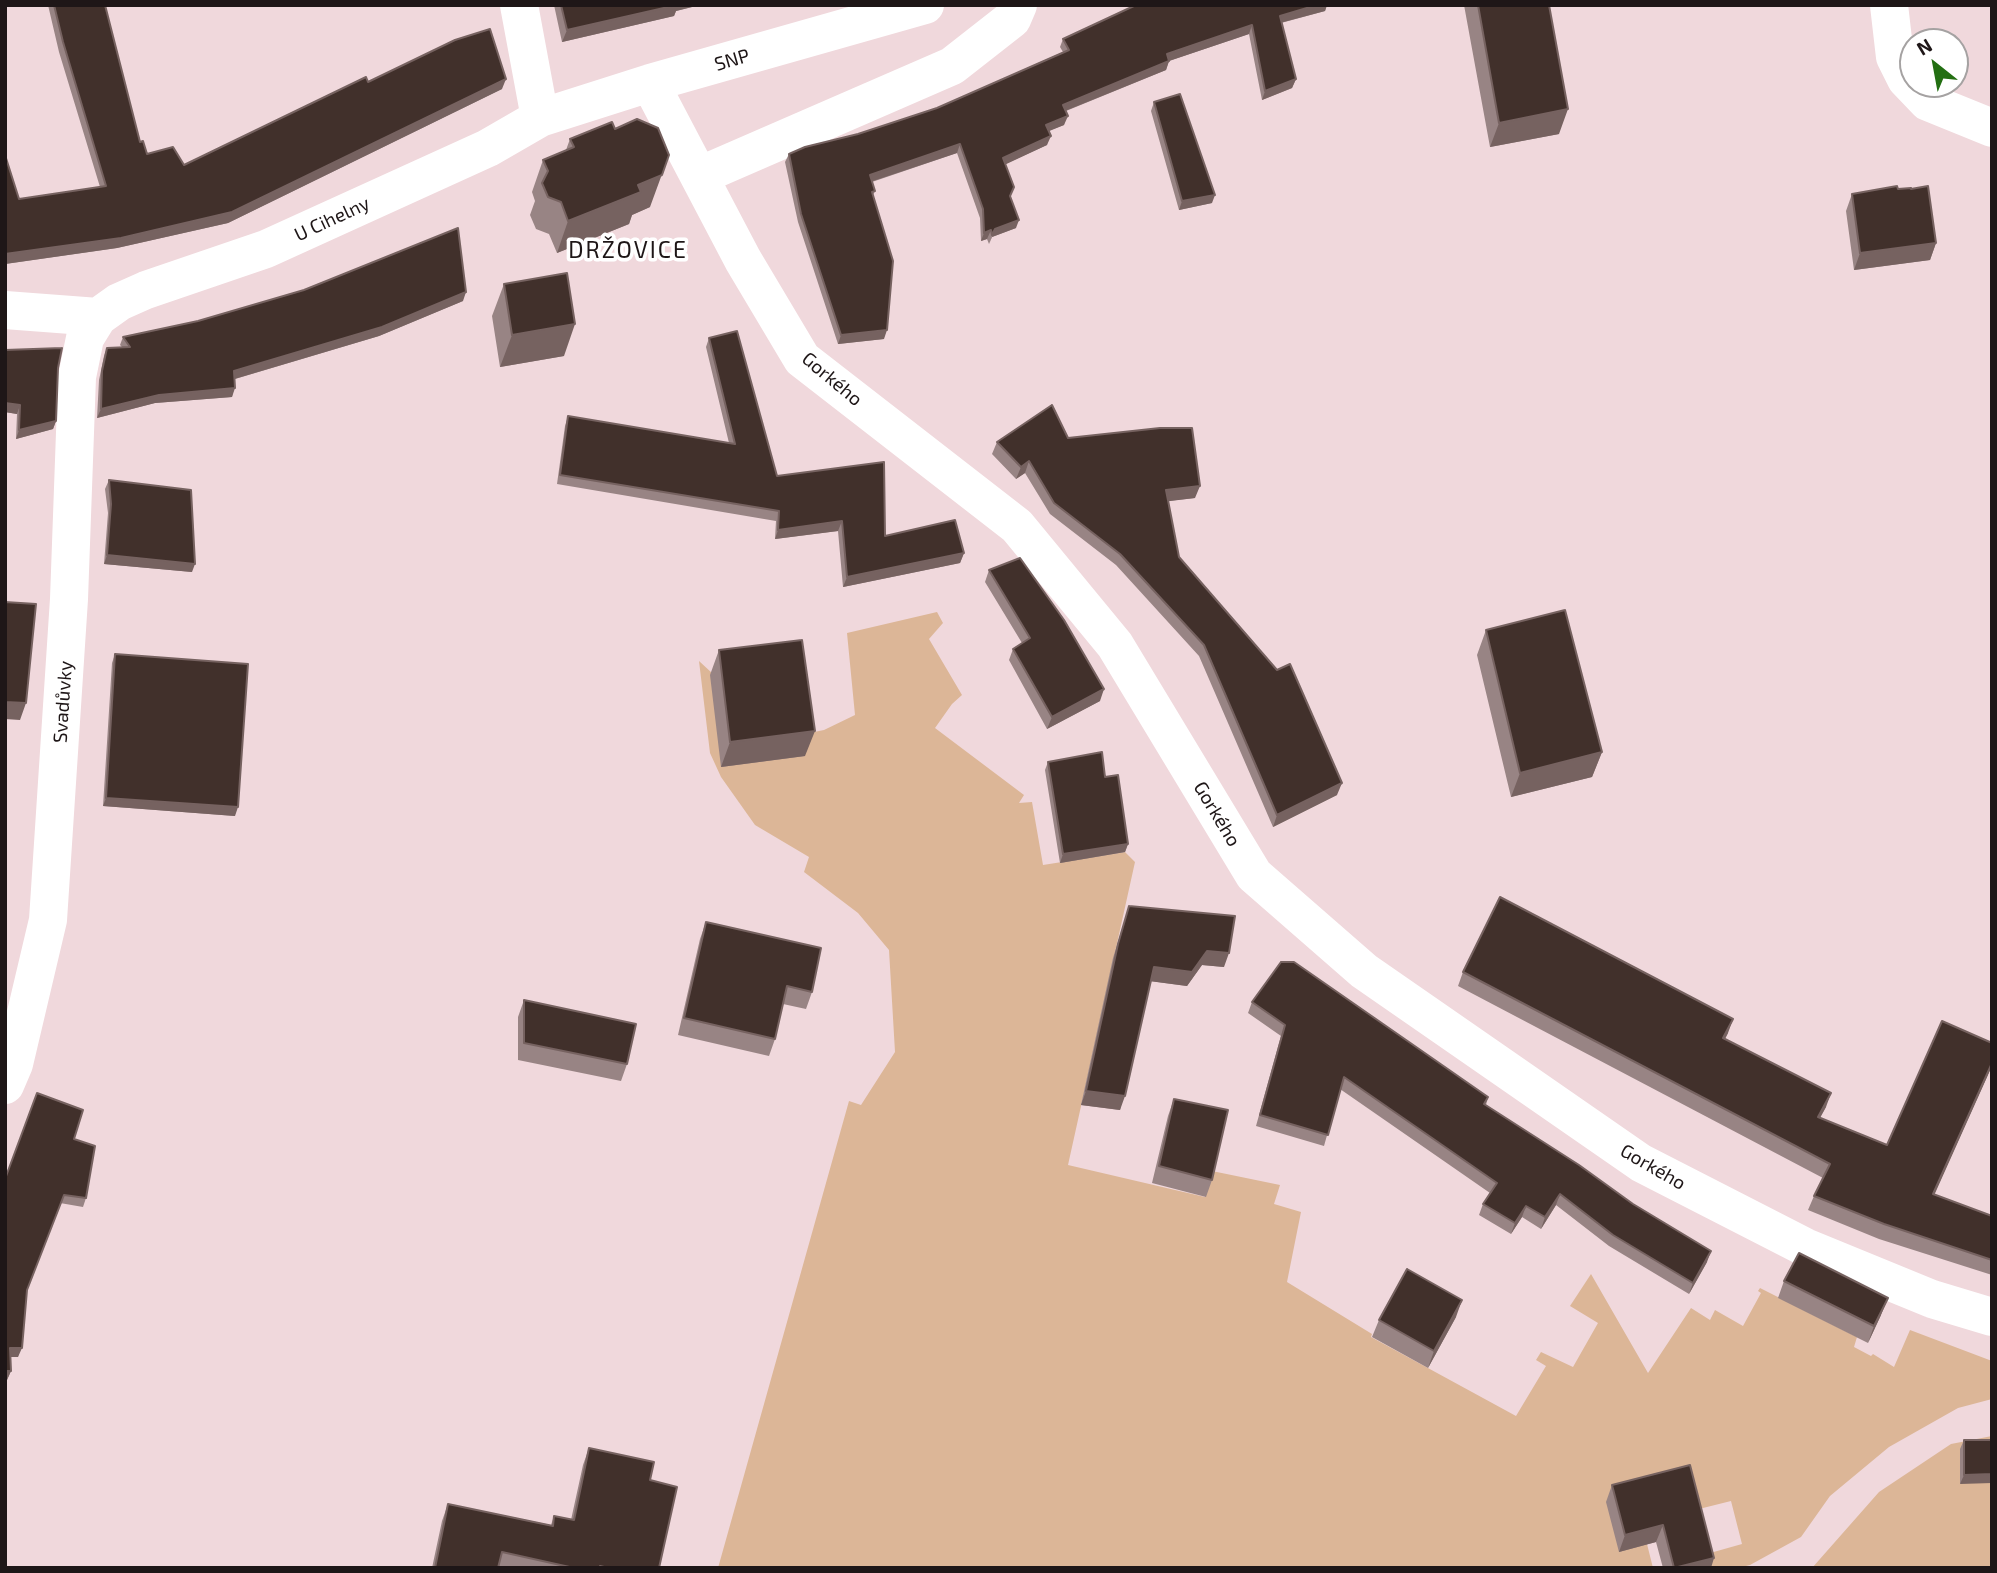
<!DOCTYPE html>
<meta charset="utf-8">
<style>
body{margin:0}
#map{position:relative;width:1997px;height:1573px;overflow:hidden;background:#f0d8dc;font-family:"Exo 2",sans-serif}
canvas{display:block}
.frame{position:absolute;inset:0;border:7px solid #1e1617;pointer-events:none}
.north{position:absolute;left:1899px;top:28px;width:70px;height:70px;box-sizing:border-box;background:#fff;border:2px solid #a5a2a2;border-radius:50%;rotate:329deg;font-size:19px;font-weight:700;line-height:28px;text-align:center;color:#1e1617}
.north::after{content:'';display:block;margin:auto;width:24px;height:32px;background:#236f12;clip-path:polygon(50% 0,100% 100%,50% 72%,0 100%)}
</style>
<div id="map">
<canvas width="1997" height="1573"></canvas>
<div class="frame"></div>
<div class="north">N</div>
</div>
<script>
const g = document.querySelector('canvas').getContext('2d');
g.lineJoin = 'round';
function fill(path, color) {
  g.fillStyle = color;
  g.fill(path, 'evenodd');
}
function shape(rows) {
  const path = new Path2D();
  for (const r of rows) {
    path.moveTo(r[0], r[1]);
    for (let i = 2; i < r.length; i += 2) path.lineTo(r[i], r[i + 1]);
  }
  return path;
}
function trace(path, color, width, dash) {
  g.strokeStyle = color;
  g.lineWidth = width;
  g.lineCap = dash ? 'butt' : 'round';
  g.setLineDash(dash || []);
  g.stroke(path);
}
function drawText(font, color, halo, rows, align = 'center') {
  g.font = font + ' "Exo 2",sans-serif';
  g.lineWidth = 7;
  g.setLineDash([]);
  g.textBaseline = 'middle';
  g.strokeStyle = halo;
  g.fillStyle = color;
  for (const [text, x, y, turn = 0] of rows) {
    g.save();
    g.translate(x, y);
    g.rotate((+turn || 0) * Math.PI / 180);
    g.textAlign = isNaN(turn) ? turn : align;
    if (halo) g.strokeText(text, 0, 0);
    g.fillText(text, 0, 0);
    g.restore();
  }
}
fill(shape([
 [937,612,943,623,929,639,962,695,952,704,935,728,1024,795,1019,803,1032,802,1043,865,1125,852,1135,862,1068,1165,1205,1197,1212,1171,1280,1185,1274,1204,1301,1212,1287,1282,1372,1334,1371,1337,1516,1416,1546,1366,1536,1360,1541,1352,1573,1367,1598,1323,1570,1306,1591,1274,1648,1373,1691,1308,1710,1320,1715,1310,1743,1326,1761,1293,1758,1291,1760,1288,1857,1337,1854,1347,1871,1356,1873,1354,1894,1367,1910,1330,1992,1361,1992,1399,1958,1408,1889,1447,1830,1496,1801,1537,1750,1565,1738,1568,1706,1568,1703,1555,1742,1544,1731,1501,1691,1511,1647,1544,1653,1568,718,1568,849,1101,861,1105,895,1052,889,950,858,913,804,872,809,857,755,825,721,777,710,753,699,661,712,673,804,734,824,730,855,715,847,633],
 [1992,1436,1992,1568,1812,1568,1879,1492,1951,1444]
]), '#dcb697');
trace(shape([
 [519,5,540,118],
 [1889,5,1895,57,1906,79,1928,102,1992,128],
 [650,83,743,260,802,359,1017,526,1115,645,1254,875,1364,971,1641,1163,1805,1247,1932,1299,1992,1317],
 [699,176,952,66,1012,19,1018,5],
 [5,310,98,317,119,302,146,290,266,249,488,148,540,118,650,83,925,5],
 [5,1085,14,1064,48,920,69,599,77,377,85,338,98,317]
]), '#fff', 38);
fill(shape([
 [48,5,105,5,140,142,147,154,184,165,368,82,502,89,228,223,117,248,5,264,5,155,19,199,100,187,59,52],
 [554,5,700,5,676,11,674,16,562,42],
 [1136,5,1327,5,1325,11,1281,23,1296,79,1292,88,1262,100,1249,34,1169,61,1166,70,1066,111,1064,125,1048,131,1047,145,1005,164,1016,228,992,237,989,244,987,239,981,241,980,218,957,153,872,182,875,191,873,195,884,339,838,344,798,222,785,162,789,154,858,134,937,108,1063,52,1060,47,1063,39],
 [1464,5,1549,5,1559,134,1490,147],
 [1154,102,1212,203,1179,210,1151,111],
 [570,139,650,207,632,215,629,224,557,253,549,234,536,229,530,215,535,201,532,192,543,160,566,150],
 [1898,189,1911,189,1936,243,1930,260,1854,270,1846,211,1852,194],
 [504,284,564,356,500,367,492,316],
 [463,301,379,336,235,379,232,397,155,403,97,418,99,380,104,356,107,348,122,347,120,345,123,337],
 [709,338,777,476,885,536,964,553,960,563,843,587,838,531,775,539,776,521,557,484,565,426,568,416,729,443,706,347],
 [58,368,56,421,53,429,16,439,17,414,5,412],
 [1068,438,1195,498,1168,501,1179,557,1337,795,1273,827,1199,656,1116,565,1050,514,1025,473,1016,479,992,454,997,442],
 [109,480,192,572,104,564,108,513,105,489],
 [989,570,1100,701,1047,729,1009,660,1013,649,1022,643,985,582],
 [1486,630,1602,752,1592,777,1511,797,1477,655],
 [719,650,805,756,721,767,710,675],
 [115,654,235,816,103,806,112,663],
 [1048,762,1105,777,1128,844,1125,852,1060,863,1045,770],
 [1129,906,1224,967,1202,965,1187,986,1150,981,1120,1110,1081,1105,1113,958],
 [706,922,812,992,806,1009,783,1004,775,1039,769,1056,678,1035,700,939],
 [1463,972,1728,1033,1725,1039,1826,1107,1820,1117,1934,1195,1992,1216,1992,1275,1879,1239,1808,1210,1814,1196,1823,1178,1458,986],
 [524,1000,627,1064,621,1081,518,1060,518,1017],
 [1252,1002,1488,1097,1486,1105,1707,1262,1689,1294,1609,1246,1556,1205,1541,1229,1522,1217,1511,1234,1479,1215,1483,1204,1490,1193,1340,1089,1324,1146,1256,1126,1281,1036,1248,1013],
 [1174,1099,1212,1180,1206,1197,1152,1183,1168,1116],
 [5,1179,86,1198,83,1207,60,1203,27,1290,18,1357,10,1357,11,1371,7,1380],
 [1784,1281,1881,1315,1868,1343,1778,1298],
 [1456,1317,1428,1368,1372,1337,1379,1320],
 [1964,1440,1992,1440,1960,1484,1960,1449],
 [589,1448,650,1480,659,1568,432,1568,442,1521,448,1504,551,1525,554,1516,571,1520,583,1465],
 [1690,1465,1711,1568,1663,1568,1656,1542,1619,1552,1606,1502,1612,1485]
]), '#988484');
fill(shape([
 [676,5,700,5,676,11,674,16,562,42,567,30],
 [1317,5,1327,5,1325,11,1276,24,1280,16],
 [1252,25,1249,34,1163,63,1167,54],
 [1169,61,1166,70,1060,113,1063,105],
 [506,79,502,89,228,223,117,248,5,264,5,254],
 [1296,79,1292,88,1262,100,1265,91],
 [1568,109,1559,134,1490,147,1499,123],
 [1068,116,1064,125,1042,134,1046,125],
 [1051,136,1047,145,1000,167,1003,158],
 [960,144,957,153,867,183,870,175],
 [669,155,650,207,632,215,629,224,557,253,568,221,638,185],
 [1215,195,1212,203,1179,210,1182,201],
 [1019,220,1016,228,992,237,989,244,995,229],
 [991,230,987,239,981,241,984,233],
 [1936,243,1930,260,1854,270,1860,253],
 [466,292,463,301,379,336,231,380,234,371],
 [575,324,564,356,500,367,512,335],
 [887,330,884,339,838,344,841,335],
 [235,388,232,397,155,403,97,418,101,409,159,395],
 [5,403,20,405,17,414,5,412],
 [56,421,53,429,16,439,19,430],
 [1029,461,1025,473,1016,479,1021,467],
 [1200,486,1195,498,1162,502,1166,490],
 [842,521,838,531,775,539,778,530],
 [964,553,960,563,843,587,847,577],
 [107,555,195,564,192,572,104,564],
 [1104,689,1100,701,1047,729,1052,717],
 [5,702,26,703,20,720,5,719],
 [815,731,805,756,721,767,730,742],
 [1602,752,1592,777,1511,797,1520,773],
 [1342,783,1337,795,1273,827,1277,815],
 [106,798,238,807,235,816,103,806],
 [1128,844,1125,852,1060,863,1063,854],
 [1207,951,1229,953,1224,967,1202,965,1187,986,1149,981,1154,967],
 [1733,1019,1728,1033,1718,1052,1723,1038],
 [1992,1063,1992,1066,1928,1209,1933,1194],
 [1086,1091,1125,1096,1120,1110,1081,1105],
 [1831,1093,1826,1107,1813,1131,1818,1117],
 [1560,1194,1556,1205,1541,1229,1545,1217],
 [1526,1206,1522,1217,1511,1234,1515,1223],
 [1711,1251,1707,1262,1689,1294,1693,1283],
 [1888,1298,1881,1315,1868,1343,1874,1326],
 [1462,1300,1456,1317,1428,1368,1434,1351],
 [10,1348,22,1348,18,1357,7,1357],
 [5,1371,11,1371,7,1380,5,1380],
 [1992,1474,1992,1483,1960,1484,1964,1475],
 [1663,1525,1656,1542,1619,1552,1625,1535],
 [1714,1558,1711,1568,1676,1568]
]), '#766260');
const building = shape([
 [54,5,105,5,140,142,143,141,147,154,173,147,184,165,366,77,368,82,455,40,490,29,506,79,232,212,121,238,5,254,5,155,19,199,106,186,63,42,54,5],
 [561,5,677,5,567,30,561,5],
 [1136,5,1317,5,1280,16,1296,79,1265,91,1252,25,1167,54,1169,61,1063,105,1068,116,1046,125,1051,136,1003,158,1014,187,1010,196,1019,220,995,229,992,235,991,230,984,233,983,209,960,144,870,175,875,191,872,192,893,261,887,330,841,335,801,214,789,154,805,147,858,134,937,108,1069,50,1063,39,1136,5],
 [1478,5,1549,5,1568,109,1499,123,1478,5],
 [1180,94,1215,195,1182,201,1154,102,1180,94],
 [637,119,658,128,669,155,662,175,638,185,641,192,568,221,561,202,548,197,542,183,548,171,543,160,574,147,570,139,612,122,615,129,637,119],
 [1897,186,1898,189,1911,188,1911,189,1928,186,1936,243,1860,253,1852,194,1897,186],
 [458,228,466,292,382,327,234,371,235,388,159,395,101,409,102,371,107,348,130,347,123,337,198,321,304,290,458,228],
 [567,273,575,324,512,335,504,284,567,273],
 [737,331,777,476,884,462,885,536,955,520,964,553,847,577,842,521,778,530,779,511,560,475,568,416,735,444,709,338,737,331],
 [62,348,58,368,56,421,19,430,20,405,5,403,5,350,62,348],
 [1052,405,1068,438,1160,428,1192,428,1200,486,1166,490,1179,557,1277,670,1290,664,1342,783,1277,815,1204,645,1120,554,1054,503,1029,461,1021,467,997,442,1052,405],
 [109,480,191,490,195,564,107,555,111,504,109,480],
 [1020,558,1064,620,1104,689,1052,717,1013,649,1030,638,989,570,1020,558],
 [5,602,36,604,26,703,5,702,5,602],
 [1565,610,1602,752,1520,773,1486,630,1565,610],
 [802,640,815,731,730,742,719,650,802,640],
 [115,654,248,664,238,807,106,798,115,654],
 [1102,752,1105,777,1118,775,1128,844,1063,854,1048,762,1102,752],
 [1500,897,1733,1019,1723,1038,1831,1093,1818,1117,1887,1145,1942,1021,1992,1043,1992,1063,1933,1194,1992,1216,1992,1260,1884,1224,1814,1196,1830,1164,1463,972,1500,897],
 [1129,906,1235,916,1229,953,1207,951,1192,972,1154,967,1125,1096,1086,1091,1118,944,1129,906],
 [706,922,821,948,812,992,787,986,775,1039,684,1018,706,922],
 [1281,962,1294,962,1488,1097,1484,1104,1579,1165,1633,1204,1711,1251,1693,1283,1613,1235,1560,1194,1545,1217,1526,1206,1515,1223,1483,1204,1497,1183,1344,1077,1328,1135,1260,1115,1285,1025,1252,1002,1281,962],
 [524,1000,636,1024,627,1064,524,1043,524,1000],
 [37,1093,83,1110,74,1139,95,1146,86,1198,64,1195,27,1290,22,1348,10,1348,11,1371,5,1371,5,1179,37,1093],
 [1174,1099,1228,1110,1212,1180,1159,1166,1174,1099],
 [1799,1253,1888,1298,1874,1326,1784,1281,1799,1253],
 [1407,1269,1462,1300,1434,1351,1379,1320,1407,1269],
 [1964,1440,1992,1440,1992,1474,1964,1475,1964,1440],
 [589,1448,654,1462,650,1480,677,1487,659,1568,608,1568,600,1566,599,1568,574,1568,502,1552,498,1568,435,1568,448,1504,553,1526,554,1516,574,1520,589,1448],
 [1690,1465,1714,1558,1674,1568,1663,1525,1625,1535,1612,1485,1690,1465]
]);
fill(building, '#41302b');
trace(building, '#766260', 2);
drawText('19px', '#1e1617', '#fff', [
 ["SNP",732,60,-16],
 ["U Cihelny",332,219,-25],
 ["Gorkého",832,379,40],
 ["Svadůvky",63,702,-86],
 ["Gorkého",1217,814,59],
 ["Gorkého",1653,1167,30]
]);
g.letterSpacing = '2px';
drawText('23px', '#1e1617', '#fff', [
 ["DRŽOVICE",628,250]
]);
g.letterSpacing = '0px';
</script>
